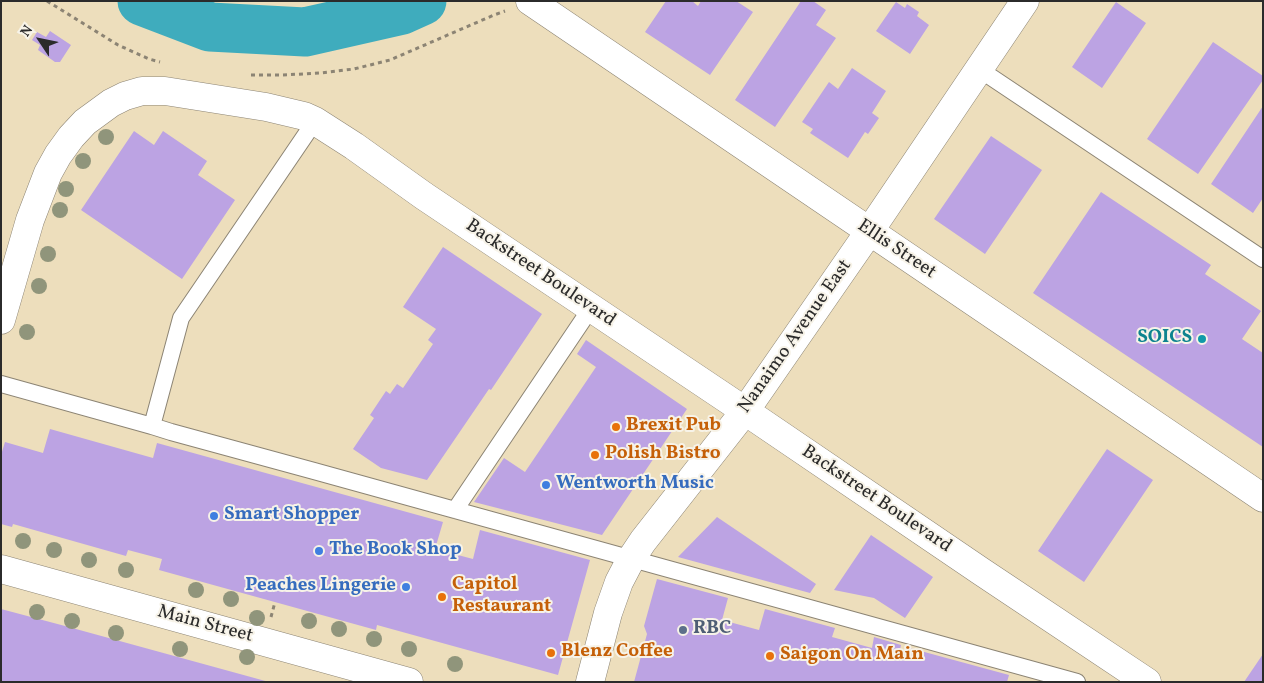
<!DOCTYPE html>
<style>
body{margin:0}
#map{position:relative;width:1264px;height:683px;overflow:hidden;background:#eddebc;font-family:Vollkorn,serif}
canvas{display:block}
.frame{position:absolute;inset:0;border:2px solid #2b2b2b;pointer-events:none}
.north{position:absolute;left:15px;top:15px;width:50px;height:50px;-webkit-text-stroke:4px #f7f3e8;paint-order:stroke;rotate:304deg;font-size:14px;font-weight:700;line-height:20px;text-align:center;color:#2b2b2b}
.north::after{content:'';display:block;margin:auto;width:18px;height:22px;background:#2b2b2b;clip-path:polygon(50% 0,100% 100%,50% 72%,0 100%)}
</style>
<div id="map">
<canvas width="1264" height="683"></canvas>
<div class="frame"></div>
<div class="north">N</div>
</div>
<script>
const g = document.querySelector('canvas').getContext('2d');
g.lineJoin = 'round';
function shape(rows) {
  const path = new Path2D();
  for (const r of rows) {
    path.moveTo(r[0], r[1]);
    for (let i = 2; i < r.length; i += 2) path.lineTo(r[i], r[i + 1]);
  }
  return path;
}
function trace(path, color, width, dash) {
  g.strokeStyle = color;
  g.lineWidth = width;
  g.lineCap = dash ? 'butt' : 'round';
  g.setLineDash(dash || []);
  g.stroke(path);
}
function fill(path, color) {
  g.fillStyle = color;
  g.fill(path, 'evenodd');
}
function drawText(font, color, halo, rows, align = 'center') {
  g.font = font + ' Vollkorn,serif';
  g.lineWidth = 4;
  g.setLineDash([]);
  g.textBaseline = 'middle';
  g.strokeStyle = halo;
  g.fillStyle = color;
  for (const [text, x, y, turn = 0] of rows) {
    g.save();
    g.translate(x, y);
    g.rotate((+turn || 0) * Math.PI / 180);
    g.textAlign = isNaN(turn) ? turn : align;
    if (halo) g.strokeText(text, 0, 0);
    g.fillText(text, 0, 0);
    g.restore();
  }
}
trace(shape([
 [142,1,210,27,305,32,402,10,422,1]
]), '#3facbd', 49);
fill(shape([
 [666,1,692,1,698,6,701,1,736,1,753,12,710,75,645,32],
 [801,1,813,1,826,10,816,25,836,38,775,127,735,100],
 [896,2,905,8,907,4,919,12,917,16,929,25,910,54,876,31],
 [1116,2,1146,23,1102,88,1072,67],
 [50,31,71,45,60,62,55,62,38,50,40,45,32,40,37,32,46,37],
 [1213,42,1263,76,1263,80,1198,174,1147,139],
 [852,68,886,91,872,113,879,118,868,134,865,132,848,158,810,133,813,129,802,122,829,82,838,89],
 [1263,106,1263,198,1253,213,1211,184],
 [134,131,154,145,163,131,207,161,198,175,235,200,182,279,81,210],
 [991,136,1042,170,985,254,934,219],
 [1101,192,1211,265,1205,274,1261,311,1242,339,1263,353,1263,447,1033,293],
 [443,247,542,314,491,390,489,389,427,480,381,468,353,449,374,418,370,415,386,391,390,394,397,384,403,388,433,344,428,340,436,329,403,307],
 [586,340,687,409,602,535,474,502,504,458,525,472,596,367,577,354],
 [50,429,153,458,157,443,443,522,435,549,473,559,480,530,590,560,558,675,377,625,376,630,159,570,162,559,128,550,126,556,13,524,12,527,1,524,1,455,5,442,43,453],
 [1107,449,1153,480,1084,582,1038,551],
 [717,517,816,584,810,593,678,557],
 [871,535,933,577,905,618,874,598,834,590],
 [657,579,728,598,722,620,759,630,765,609,835,628,832,637,872,648,874,637,901,645,899,655,903,658,906,647,1009,675,1007,682,634,682,647,634,644,626],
 [1,609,65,626,269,682,1,682],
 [1263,654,1263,682,1244,682]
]), '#bca3e3');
const lane = shape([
 [979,69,1263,259],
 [1,384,152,426,171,432,314,471,1077,682],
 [152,426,181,318,315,121],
 [455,510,591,308]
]);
const street = shape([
 [530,1,1263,498],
 [1,320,30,220,48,173,58,155,71,137,85,122,111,103,125,96,142,91,165,91,266,107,304,116,315,121,354,146,424,196,745,411,982,572,1147,682],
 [590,682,608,613,619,582,631,559,643,541,745,411,869,232,1025,1]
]);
const secondary = shape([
 [1,569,409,682]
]);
trace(lane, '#8c8474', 18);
trace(street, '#8c8474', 29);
trace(secondary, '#8c8474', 29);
trace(shape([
 [47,1,118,45,149,59,160,62],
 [251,75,283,75,320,73,354,69,390,60,494,15,505,11],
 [271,617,275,602]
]), '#8c8474', 3, [4, 4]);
trace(lane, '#fff', 16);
trace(street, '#fff', 28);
trace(secondary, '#fff', 28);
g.fillStyle = '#90957b';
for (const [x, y] of [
 [106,137],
 [83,161],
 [66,189],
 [60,210],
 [48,254],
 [39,286],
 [27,332],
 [23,541],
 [54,550],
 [89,560],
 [126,570],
 [196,590],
 [231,599],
 [37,612],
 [257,618],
 [72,621],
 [309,621],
 [339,629],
 [116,633],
 [374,639],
 [180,649],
 [409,649],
 [247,657],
 [455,664]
]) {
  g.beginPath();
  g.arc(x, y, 8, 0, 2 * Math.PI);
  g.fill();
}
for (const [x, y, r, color] of [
 [1202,339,5,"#0f9aa8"],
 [616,427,5,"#e8710a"],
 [595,455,5,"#e8710a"],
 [546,485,5,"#3f7fe0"],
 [214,516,5,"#3f7fe0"],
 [319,551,5,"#3f7fe0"],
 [406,587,5,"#3f7fe0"],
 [442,597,5,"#e8710a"],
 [683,630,5,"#5c6f8a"],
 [551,653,5,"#e8710a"],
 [770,656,5,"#e8710a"]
]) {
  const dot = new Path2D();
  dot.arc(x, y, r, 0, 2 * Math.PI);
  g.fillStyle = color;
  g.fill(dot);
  trace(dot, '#f7f3e8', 2);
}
drawText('19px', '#2b2b2b', '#f7f3e8', [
 ["Ellis Street",896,250,34],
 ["Backstreet Boulevard",540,274,34],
 ["Nanaimo Avenue East",796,337,-55],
 ["Backstreet Boulevard",876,500,34],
 ["Main Street",205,625,15]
]);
drawText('bold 19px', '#0d838f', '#f7f3e8', [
 ["SOICS",1192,339]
], 'right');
drawText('bold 19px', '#c56008', '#f7f3e8', [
 ["Brexit Pub",626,427],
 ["Polish Bistro",605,455],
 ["Capitol",452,586],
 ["Restaurant",452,608],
 ["Blenz Coffee",561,653],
 ["Saigon On Main",780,656]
], 'left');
drawText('bold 19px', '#366cbe', '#f7f3e8', [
 ["Wentworth Music",556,485],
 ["Smart Shopper",224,516],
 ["The Book Shop",329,551],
 ["Peaches Lingerie",396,587,"right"]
], 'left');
drawText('bold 19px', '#4e5e75', '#f7f3e8', [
 ["RBC",693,630]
], 'left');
</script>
